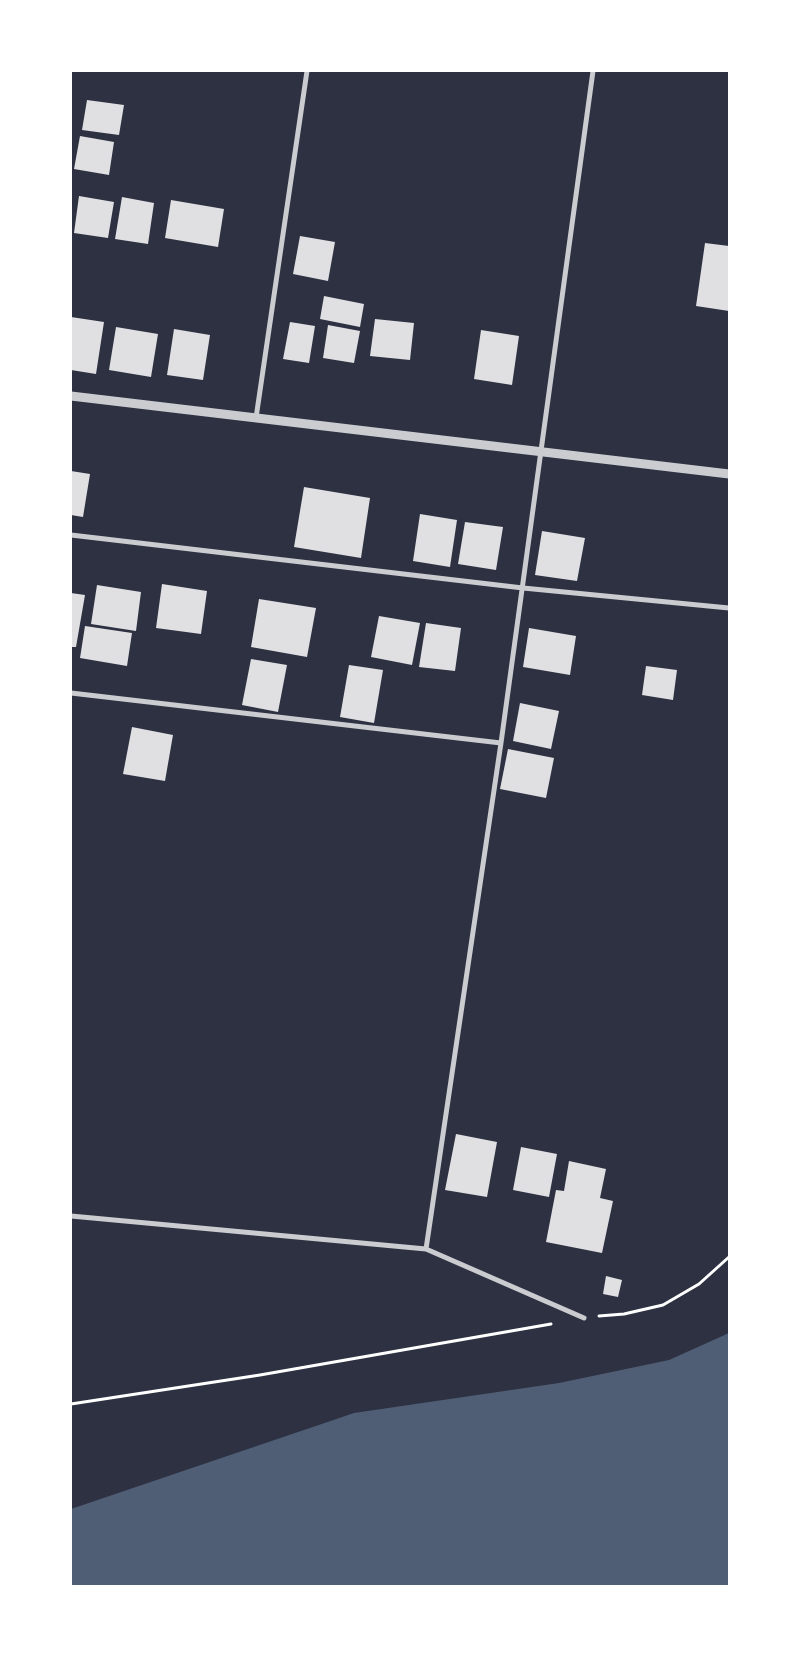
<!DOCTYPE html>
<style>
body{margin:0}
#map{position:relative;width:800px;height:1657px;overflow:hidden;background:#2d3142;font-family:"Alegreya Sans",sans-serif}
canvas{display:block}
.frame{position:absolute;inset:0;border:72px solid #fff;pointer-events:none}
</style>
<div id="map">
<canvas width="800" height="1657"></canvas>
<div class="frame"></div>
</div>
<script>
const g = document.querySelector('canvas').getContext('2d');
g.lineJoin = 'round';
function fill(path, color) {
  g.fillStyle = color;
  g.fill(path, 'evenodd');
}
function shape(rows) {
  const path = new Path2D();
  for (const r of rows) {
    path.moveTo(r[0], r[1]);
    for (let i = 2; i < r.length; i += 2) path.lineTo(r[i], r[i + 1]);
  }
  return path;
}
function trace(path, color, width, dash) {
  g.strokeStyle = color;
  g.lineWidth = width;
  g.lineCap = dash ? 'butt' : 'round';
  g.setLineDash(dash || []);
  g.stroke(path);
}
fill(shape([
 [729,1333,729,1586,71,1586,71,1509,354,1413,559,1383,669,1360]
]), '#4f5d75');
fill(shape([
 [87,100,124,105,119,135,82,130],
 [80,136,114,142,109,175,74,169],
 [79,196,114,202,108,238,74,233],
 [122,197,154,203,148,244,115,239],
 [171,200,224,209,218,247,165,238],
 [300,236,335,242,328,281,293,274],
 [705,243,729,246,729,311,696,306],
 [324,296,364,304,360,327,320,319],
 [71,317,104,322,96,374,71,370],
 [375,319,414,323,410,360,370,356],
 [290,322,315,326,309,363,283,359],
 [328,325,360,331,354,363,323,358],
 [116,327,158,334,151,377,109,370],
 [174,329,210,335,203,380,167,375],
 [481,330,519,336,512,385,474,379],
 [71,471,90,474,83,517,71,515],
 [304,487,370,498,361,558,294,547],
 [420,514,457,520,450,567,413,561],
 [465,522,503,527,496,570,458,564],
 [542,531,585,538,577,581,535,575],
 [162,584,207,591,201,634,156,628],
 [97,585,141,592,136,631,91,624],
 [71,593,85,595,76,647,71,647],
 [259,599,316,608,307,657,251,647],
 [379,616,420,623,412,665,371,657],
 [426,623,461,628,455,671,419,667],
 [85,626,132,633,127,666,80,658],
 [529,628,576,636,570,675,523,667],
 [251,659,287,665,278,712,242,705],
 [349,665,383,670,374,723,340,717],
 [646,666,677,670,673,700,642,695],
 [520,703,559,711,551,749,513,741],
 [132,727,173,735,165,781,123,774],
 [508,749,554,758,546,798,500,789],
 [456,1134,497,1142,487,1197,445,1190],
 [521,1147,557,1154,549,1197,513,1190],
 [569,1161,606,1169,600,1198,613,1201,602,1253,546,1242,556,1190,564,1191],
 [606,1276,622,1280,618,1297,603,1294]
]), '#e0e0e3');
trace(shape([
 [599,1316,624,1314,663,1305,699,1284,729,1257],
 [71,1404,260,1375,551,1324]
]), '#fff', 3);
trace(shape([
 [256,418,307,71],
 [71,535,523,588,729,608],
 [71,693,501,743],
 [71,1216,426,1249,584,1318],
 [426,1249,501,743,593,71]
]), '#caccd0', 5);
trace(shape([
 [71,396,729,474]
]), '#caccd0', 9);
</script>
